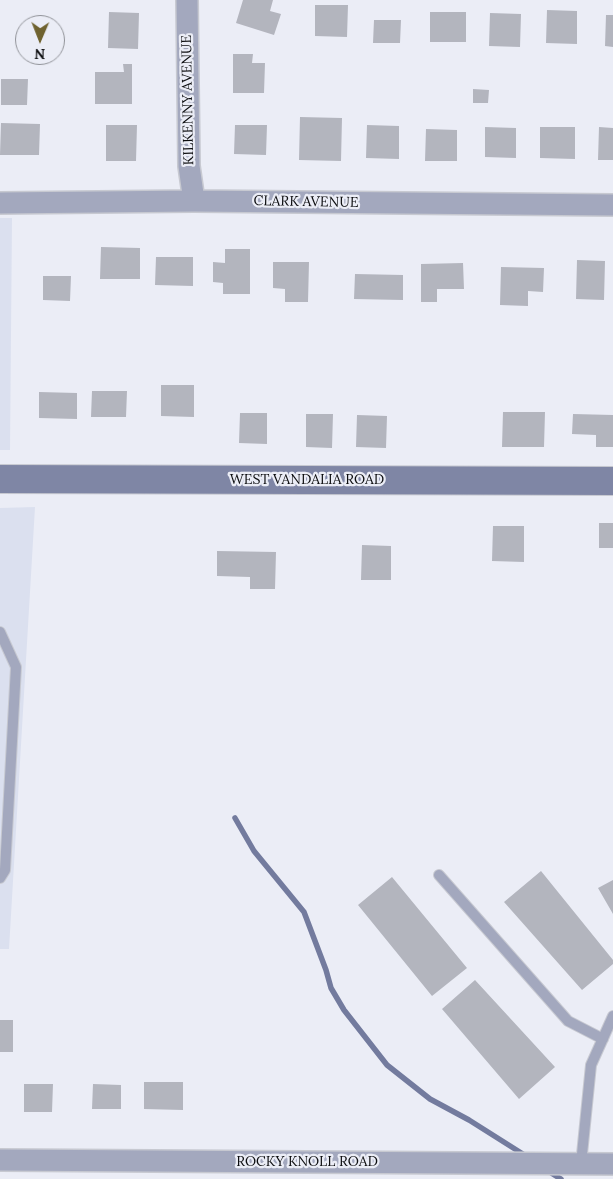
<!DOCTYPE html>
<style>
body{margin:0}
#map{position:relative;width:613px;height:1179px;overflow:hidden;background:#ebedf6;font-family:Lora,serif}
canvas{display:block}
.north{position:absolute;left:15px;top:15px;width:50px;height:50px;box-sizing:border-box;background:#ebedf6;border:1px solid #919399;border-radius:50%;rotate:181deg;font-size:14px;font-weight:700;line-height:20px;text-align:center;color:#0b0c0e}
.north::after{content:'';display:block;margin:auto;width:18px;height:22px;background:#6f622f;clip-path:polygon(50% 0,100% 100%,50% 72%,0 100%)}
</style>
<div id="map">
<canvas width="613" height="1179"></canvas>
<div class="north">N</div>
</div>
<script>
const g = document.querySelector('canvas').getContext('2d');
g.lineJoin = 'round';
function fill(path, color) {
  g.fillStyle = color;
  g.fill(path, 'evenodd');
}
function shape(rows) {
  const path = new Path2D();
  for (const r of rows) {
    path.moveTo(r[0], r[1]);
    for (let i = 2; i < r.length; i += 2) path.lineTo(r[i], r[i + 1]);
  }
  return path;
}
function trace(path, color, width, dash) {
  g.strokeStyle = color;
  g.lineWidth = width;
  g.lineCap = dash ? 'butt' : 'round';
  g.setLineDash(dash || []);
  g.stroke(path);
}
function drawText(font, color, halo, rows, align = 'center') {
  g.font = font + ' Lora,serif';
  g.lineWidth = 4.5;
  g.setLineDash([]);
  g.textBaseline = 'middle';
  g.strokeStyle = halo;
  g.fillStyle = color;
  for (const [text, x, y, turn = 0] of rows) {
    g.save();
    g.translate(x, y);
    g.rotate((+turn || 0) * Math.PI / 180);
    g.textAlign = isNaN(turn) ? turn : align;
    if (halo) g.strokeText(text, 0, 0);
    g.fillText(text, 0, 0);
    g.restore();
  }
}
fill(shape([
 [0,218,12,218,10,450,0,450],
 [35,507,9,949,0,949,0,508]
]), '#dbe0ef');
trace(shape([
 [235,818,254,851,304,912,326,970,331,988,344,1010,387,1065,430,1099,469,1120,526,1156],
 [548,1171,561,1179]
]), '#737b9e', 5.5);
fill(shape([
 [243,0,273,0,270,11,281,14,274,35,236,23],
 [315,5,348,5,347,37,315,36],
 [547,10,577,11,577,44,546,43],
 [109,12,139,13,138,49,108,48],
 [430,12,466,12,466,42,430,42],
 [490,13,521,14,520,47,489,46],
 [606,15,613,15,613,47,605,46],
 [374,20,401,20,400,43,373,43],
 [233,54,253,54,252,63,265,63,264,93,233,93],
 [123,64,132,64,132,104,95,104,95,72,124,72],
 [1,79,28,79,27,105,1,105],
 [473,89,489,90,488,103,473,103],
 [300,117,342,118,341,161,299,160],
 [1,123,40,124,39,155,0,155],
 [106,125,137,125,136,161,106,161],
 [235,125,267,125,266,155,234,154],
 [367,125,399,126,399,159,366,158],
 [485,127,516,128,516,158,485,157],
 [540,127,575,127,575,159,540,158],
 [599,127,613,128,613,160,598,160],
 [426,129,457,130,457,161,425,161],
 [101,247,140,248,140,279,100,279],
 [225,249,250,249,250,294,223,294,223,283,213,282,213,262,225,263],
 [156,257,193,257,193,286,155,285],
 [577,260,605,261,604,300,576,299],
 [273,262,309,262,308,302,285,302,285,289,273,288],
 [463,263,464,289,437,289,437,302,421,302,421,264],
 [501,267,544,268,543,292,528,291,528,306,500,305],
 [355,274,403,275,403,300,354,299],
 [43,276,71,276,70,301,43,300],
 [161,385,194,385,194,417,161,416],
 [92,391,127,391,126,417,91,417],
 [39,392,77,393,77,419,39,418],
 [503,412,545,412,544,447,502,447],
 [240,413,267,413,267,444,239,443],
 [306,414,333,414,332,448,306,447],
 [573,414,613,415,613,447,596,447,596,435,572,434],
 [357,415,387,416,386,448,356,447],
 [599,523,613,523,613,548,599,548],
 [493,526,524,526,524,562,492,561],
 [362,545,391,546,391,580,361,580],
 [217,551,276,552,275,589,250,589,250,577,217,576],
 [541,871,613,960,613,964,582,990,504,902],
 [392,877,467,968,432,996,358,905],
 [613,880,613,914,598,888],
 [475,980,555,1067,519,1099,442,1009],
 [0,1020,13,1020,13,1052,0,1052],
 [144,1082,183,1082,183,1110,144,1109],
 [24,1084,53,1084,52,1112,24,1112],
 [93,1084,121,1085,121,1109,92,1109]
]), '#b3b5be');
const service = shape([
 [0,632,16,667,5,870,0,878],
 [439,875,568,1021,603,1039],
 [581,1164,591,1065,613,1016]
]);
const minor = shape([
 [187,0,189,166,194,201],
 [0,203,194,201,613,205],
 [0,1160,613,1164]
]);
const secondary = shape([
 [0,479,613,481]
]);
trace(service, '#c7c9d1', 12);
trace(minor, '#c7c9d1', 24);
trace(secondary, '#c7c9d1', 30);
trace(service, '#a3a8be', 10);
trace(minor, '#a3a8be', 21);
trace(secondary, '#7f86a5', 28);
drawText('14px', '#0b0c0e', '#ebedf6', [
 ["KILKENNY AVENUE",188,100,-91],
 ["CLARK AVENUE",306,202,1],
 ["WEST VANDALIA ROAD",307,480],
 ["ROCKY KNOLL ROAD",307,1162]
]);
</script>
